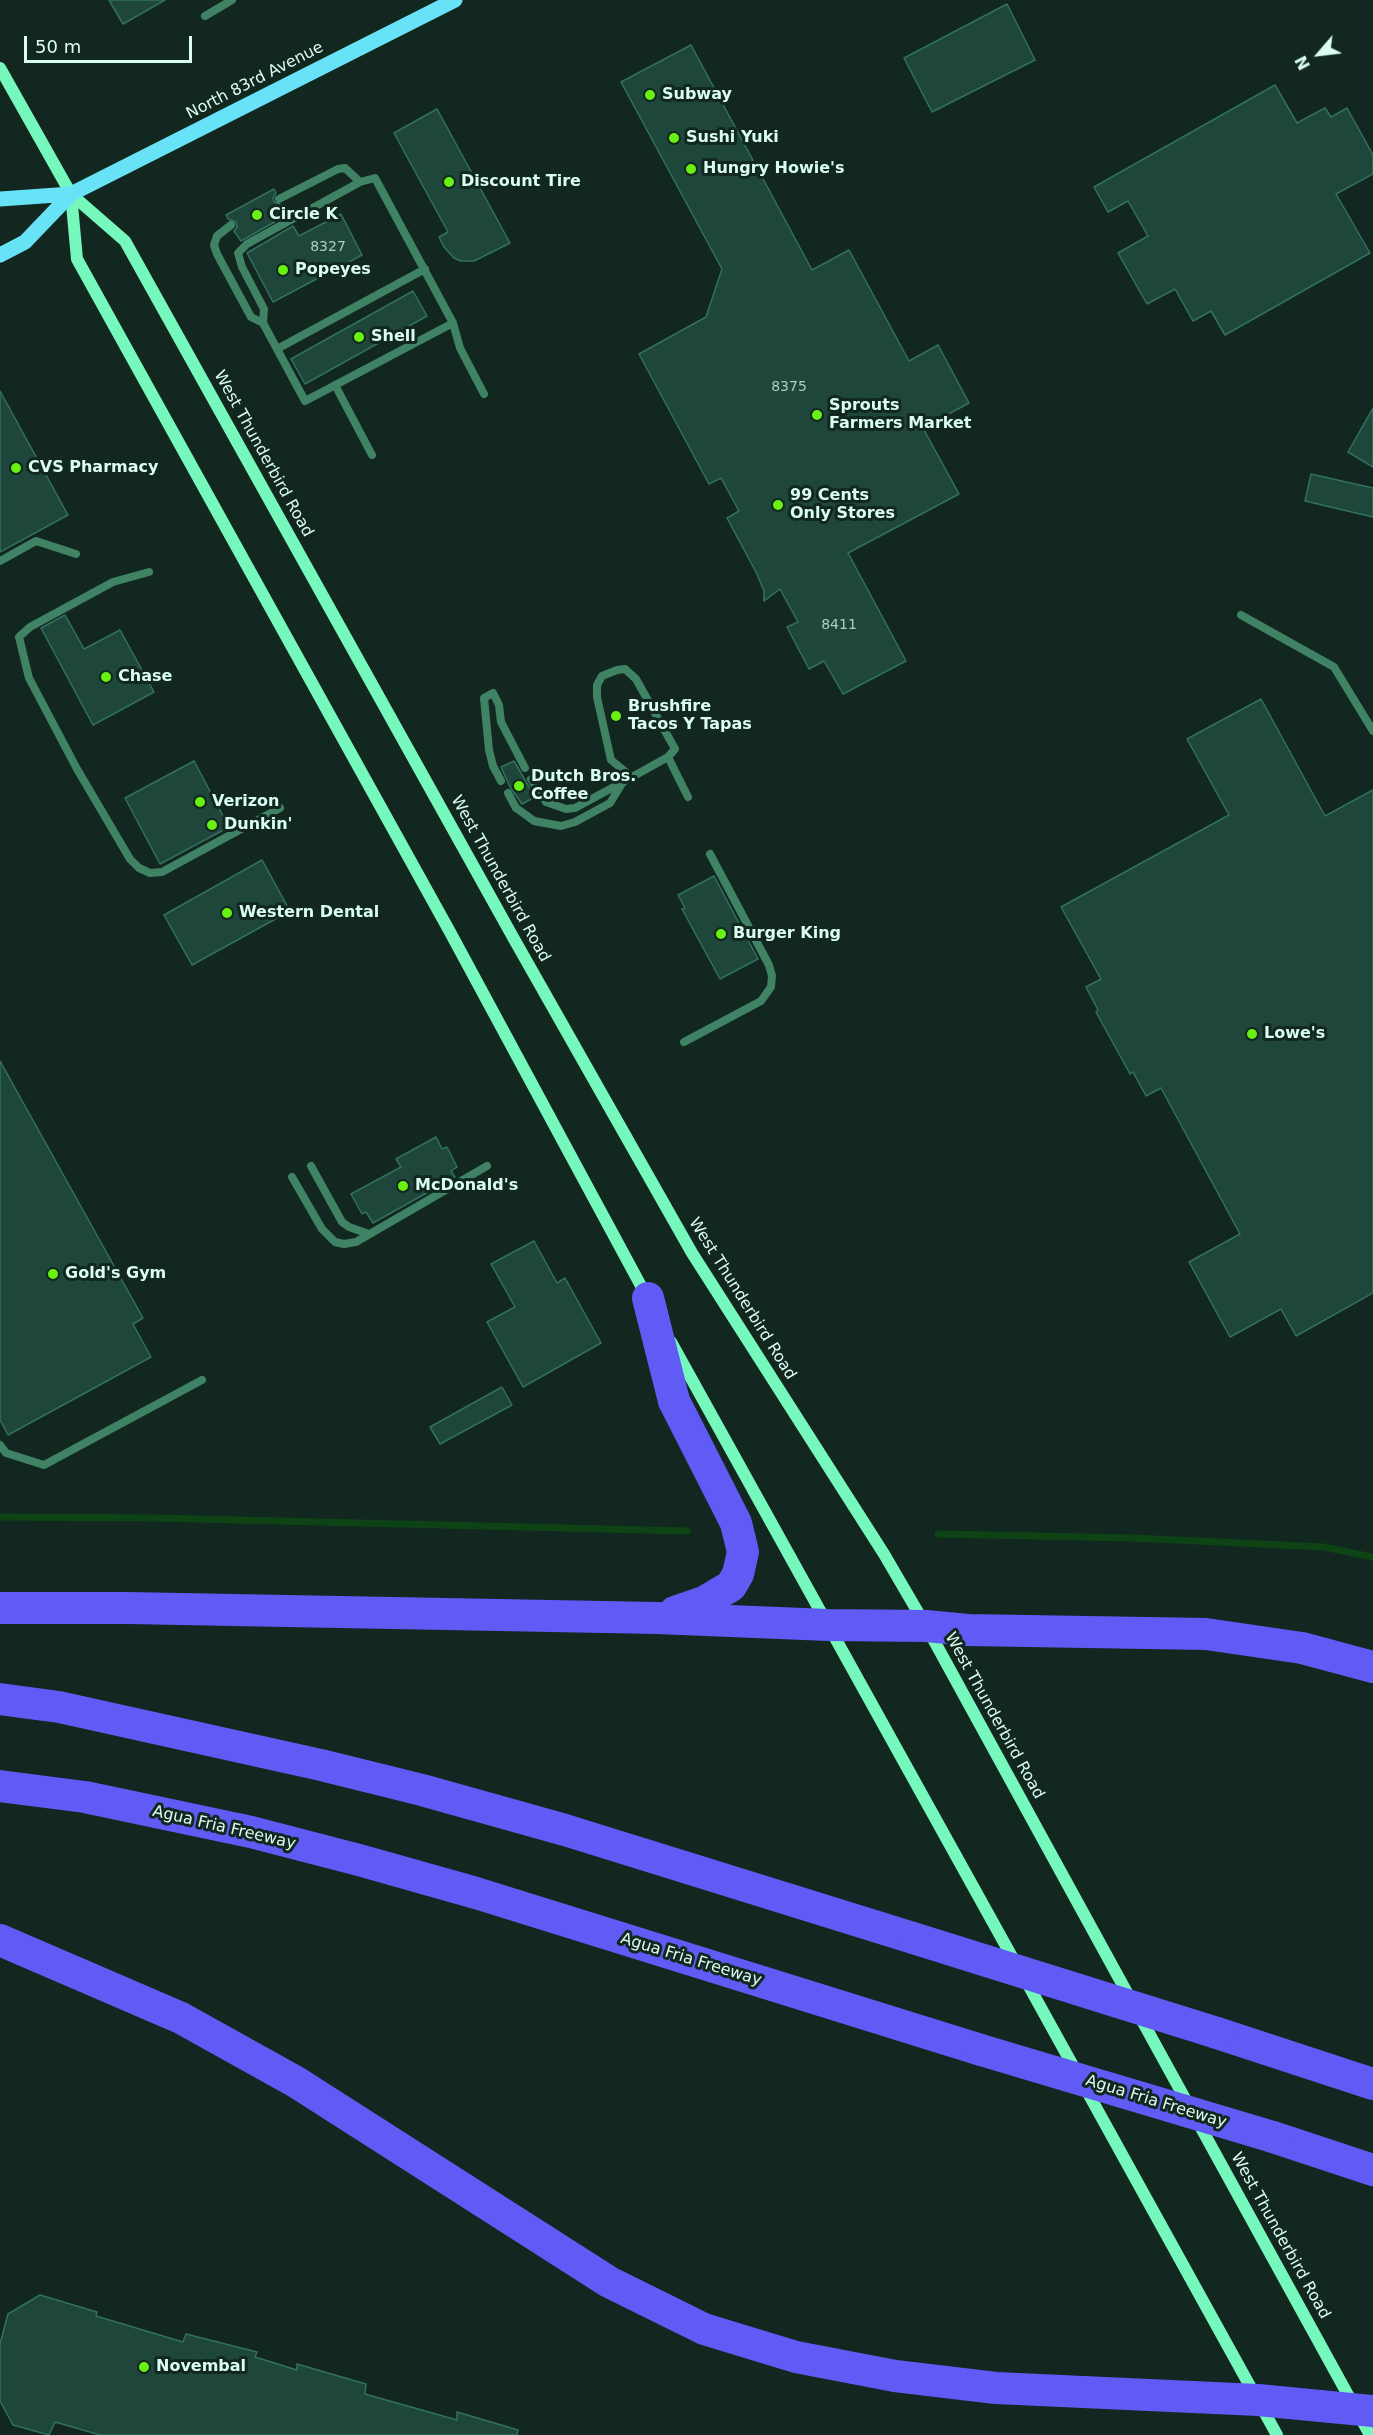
<!DOCTYPE html>
<style>
body{margin:0}
#map{position:relative;width:1373px;height:2435px;overflow:hidden;background:#112720;font-family:"DejaVu Sans",sans-serif}
canvas{display:block}
.north{position:absolute;left:1289px;top:24px;width:60px;height:60px;-webkit-text-stroke:4px #112720;paint-order:stroke;rotate:242deg;font-size:16px;font-weight:700;line-height:24px;text-align:center;color:#d9fdef}
.north::after{content:'';display:block;margin:auto;width:21px;height:27px;background:#d9fdef;clip-path:polygon(50% 0,100% 100%,50% 72%,0 100%)}
.scale{position:absolute;left:24px;top:36px;width:168px;height:27px;box-sizing:border-box;border:3px solid #d9fdef;border-top:0;padding-left:8px;font-size:18px;line-height:21px;white-space:nowrap;color:#d9fdef;-webkit-text-stroke:4px #112720;paint-order:stroke}
</style>
<div id="map">
<canvas width="1373" height="2435"></canvas>
<div class="north">N</div>
<div class="scale">50 m</div>
</div>
<script>
const g = document.querySelector('canvas').getContext('2d');
g.lineJoin = 'round';
function shape(rows) {
  const path = new Path2D();
  for (const r of rows) {
    path.moveTo(r[0], r[1]);
    for (let i = 2; i < r.length; i += 2) path.lineTo(r[i], r[i + 1]);
  }
  return path;
}
function trace(path, color, width, dash) {
  g.strokeStyle = color;
  g.lineWidth = width;
  g.lineCap = dash ? 'butt' : 'round';
  g.setLineDash(dash || []);
  g.stroke(path);
}
function fill(path, color) {
  g.fillStyle = color;
  g.fill(path, 'evenodd');
}
function drawText(font, color, halo, rows, align = 'center') {
  g.font = font + ' "DejaVu Sans",sans-serif';
  g.lineWidth = 6;
  g.setLineDash([]);
  g.textBaseline = 'middle';
  g.strokeStyle = halo;
  g.fillStyle = color;
  for (const [text, x, y, turn = 0] of rows) {
    g.save();
    g.translate(x, y);
    g.rotate((+turn || 0) * Math.PI / 180);
    g.textAlign = isNaN(turn) ? turn : align;
    if (halo) g.strokeText(text, 0, 0);
    g.fillText(text, 0, 0);
    g.restore();
  }
}
trace(shape([
 [0,1517,156,1518,687,1531],
 [938,1534,1133,1538,1324,1547,1373,1557]
]), '#0e4316', 7);
const building = shape([
 [109,0,165,0,123,24,109,0],
 [1007,4,1035,60,932,112,904,58,1007,4],
 [691,45,812,270,849,250,909,361,938,345,969,403,923,428,959,494,848,553,906,661,843,694,824,661,809,669,787,627,798,622,780,589,764,601,764,591,756,572,727,518,739,511,721,478,709,484,639,354,706,317,722,269,621,82,691,45],
 [1275,85,1297,123,1325,108,1331,117,1347,108,1373,155,1373,174,1336,194,1370,253,1225,335,1211,311,1193,321,1175,289,1147,304,1118,253,1148,236,1128,201,1108,212,1094,187,1275,85],
 [437,109,510,243,474,261,461,261,454,258,444,247,439,237,448,232,394,133,437,109],
 [274,189,276,193,273,198,274,202,282,205,287,215,241,241,234,231,237,227,236,222,228,219,226,215,274,189],
 [341,214,362,255,273,302,247,253,293,226,299,236,341,214],
 [413,291,427,316,305,384,291,359,413,291],
 [0,391,68,515,0,552,0,391],
 [1373,408,1373,467,1348,452,1373,408],
 [1311,474,1373,488,1373,517,1305,501,1311,474],
 [65,615,84,649,120,630,154,692,93,725,41,628,65,615],
 [1261,699,1325,816,1373,790,1373,1293,1296,1336,1281,1309,1230,1337,1189,1262,1240,1234,1161,1088,1146,1096,1133,1072,1130,1074,1096,1012,1098,1010,1086,987,1101,979,1061,907,1229,815,1187,739,1261,699],
 [194,761,229,827,160,864,125,798,194,761],
 [514,761,535,797,522,804,510,787,501,767,514,761],
 [262,860,290,911,192,965,164,915,262,860],
 [714,876,758,959,720,979,682,909,685,908,678,895,714,876],
 [0,1061,143,1318,133,1324,151,1357,8,1435,0,1420,0,1061],
 [436,1137,442,1149,447,1147,457,1167,451,1171,455,1177,373,1223,366,1212,362,1214,351,1194,401,1167,396,1159,436,1137],
 [534,1241,557,1283,565,1278,601,1343,523,1387,487,1322,515,1307,491,1264,534,1241],
 [502,1387,512,1405,440,1444,430,1427,502,1387],
 [40,2295,97,2312,96,2316,183,2342,186,2334,257,2352,255,2357,297,2370,297,2364,366,2384,365,2394,457,2420,457,2412,518,2430,517,2435,100,2435,55,2422,49,2435,13,2425,0,2401,0,2344,8,2314,40,2295]
]);
fill(building, '#1e463b');
trace(building, '#32715f', 1.5);
trace(shape([
 [205,16,232,0],
 [279,199,338,169,345,168,360,182],
 [231,225,217,236,214,245,217,254,251,317,263,323],
 [453,323,305,401,263,323,264,309,242,267,238,253,247,244,360,182,375,178,453,323,460,348,484,394],
 [277,349,425,269],
 [335,385,372,455],
 [0,561,36,541,76,554],
 [149,572,113,582,30,627,19,637,29,678,77,769,130,859,139,868,150,873,162,872,280,808],
 [1241,615,1334,667,1373,731],
 [668,757,688,797],
 [531,779,546,802,566,809,575,808,623,782],
 [501,781,493,766,489,750,484,698,493,693,499,705,501,722,525,768],
 [508,793,516,808,526,815,534,821,561,826,575,822,610,803,623,782,668,757,675,749,636,679,625,669,617,670,602,676,597,685,597,697,611,760,632,777],
 [684,1042,761,1001,771,987,772,976,769,965,710,854],
 [311,1166,342,1222,349,1227,369,1234],
 [292,1177,322,1229,335,1242,344,1244,356,1242,487,1166],
 [0,1445,6,1453,44,1465,202,1380]
]), '#3f8364', 8);
trace(shape([
 [0,68,71,194,125,241,514,939,692,1253,884,1554,926,1626,1131,2000],
 [71,194,77,259,450,932,647,1297],
 [671,1342,1016,1964],
 [1025,1979,1277,2435],
 [1139,2015,1370,2435]
]), '#76f7bb', 12);
trace(shape([
 [0,199,71,194],
 [0,255,25,242,71,194,455,0]
]), '#67e2f6', 15);
trace(shape([
 [648,1298,674,1401,736,1523,743,1552,738,1574,731,1586,704,1602,675,1612],
 [0,1608,128,1608,657,1618,828,1625,926,1626,968,1630,1206,1634,1302,1648,1373,1667],
 [0,1699,59,1707,321,1765,422,1790,565,1830,913,1938],
 [0,1786,85,1797,251,1832,359,1860,476,1893,981,2050],
 [0,1940,181,2018,296,2082,609,2282,704,2329,796,2357,895,2376,996,2388,1258,2400,1373,2411],
 [1217,2033,1373,2084],
 [1273,2137,1373,2170]
]), '#605bf5', 32);
trace(shape([
 [913,1938,1217,2033],
 [981,2050,1273,2137]
]), '#605bf5', 32);
for (const [x, y, r, color] of [
 [650,95,6,"#68f111"],
 [674,138,6,"#68f111"],
 [691,169,6,"#68f111"],
 [449,182,6,"#68f111"],
 [257,215,6,"#68f111"],
 [283,270,6,"#68f111"],
 [359,337,6,"#68f111"],
 [817,415,6,"#68f111"],
 [16,468,6,"#68f111"],
 [778,505,6,"#68f111"],
 [106,677,6,"#68f111"],
 [616,716,6,"#68f111"],
 [519,786,6,"#68f111"],
 [200,802,6,"#68f111"],
 [212,825,6,"#68f111"],
 [227,913,6,"#68f111"],
 [721,934,6,"#68f111"],
 [1252,1034,6,"#68f111"],
 [403,1186,6,"#68f111"],
 [53,1274,6,"#68f111"],
 [144,2367,6,"#68f111"]
]) {
  const dot = new Path2D();
  dot.arc(x, y, r, 0, 2 * Math.PI);
  g.fillStyle = color;
  g.fill(dot);
  trace(dot, '#112720', 2);
}
drawText('14px', '#aacfc2', null, [
 ["8327",328,247],
 ["8375",789,387],
 ["8411",839,625]
]);
drawText('16px', '#d9fdef', '#112720', [
 ["North 83rd Avenue",255,81,-27],
 ["West Thunderbird Road",263,454,61],
 ["West Thunderbird Road",500,879,61],
 ["West Thunderbird Road",742,1299,58],
 ["West Thunderbird Road",994,1716,61],
 ["Agua Fria Freeway",224,1828,13],
 ["Agua Fria Freeway",691,1960,17],
 ["Agua Fria Freeway",1156,2102,17],
 ["West Thunderbird Road",1280,2236,61]
]);
drawText('bold 16px', '#d9fdef', '#112720', [
 ["Subway",662,95],
 ["Sushi Yuki",686,138],
 ["Hungry Howie's",703,169],
 ["Discount Tire",461,182],
 ["Circle K",269,215],
 ["Popeyes",295,270],
 ["Shell",371,337],
 ["Sprouts",829,406],
 ["Farmers Market",829,424],
 ["CVS Pharmacy",28,468],
 ["99 Cents",790,496],
 ["Only Stores",790,514],
 ["Chase",118,677],
 ["Brushfire",628,707],
 ["Tacos Y Tapas",628,725],
 ["Dutch Bros.",531,777],
 ["Coffee",531,795],
 ["Verizon",212,802],
 ["Dunkin'",224,825],
 ["Western Dental",239,913],
 ["Burger King",733,934],
 ["Lowe's",1264,1034],
 ["McDonald's",415,1186],
 ["Gold's Gym",65,1274],
 ["Novembal",156,2367]
], 'left');
</script>
